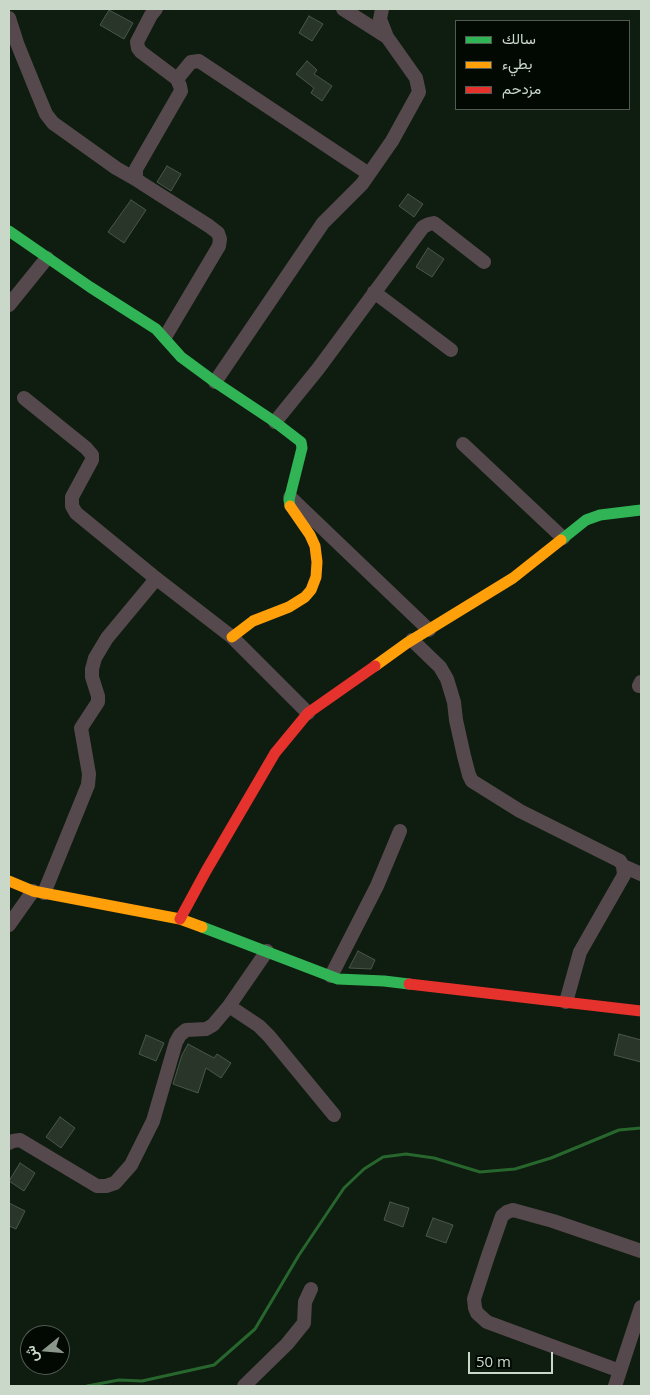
<!DOCTYPE html>
<meta charset="utf-8">
<style>
body{margin:0}
#map{position:relative;width:650px;height:1395px;overflow:hidden;background:#0f1c10;font-family:"Open Sans",Vazirmatn,sans-serif}
canvas{display:block}
.frame{position:absolute;inset:0;border:10px solid #cad8ca;pointer-events:none}
.legend{position:absolute;left:455px;top:20px;width:175px;height:90px;box-sizing:border-box;background:#020802;border:1px solid #525b52;margin:0;padding:6px 9px;list-style:none;font-size:15px;color:#cad8ca}
.legend li{display:flex;align-items:center;gap:10px;height:25px}
.legend b{width:25px;border:1px solid #525b52}
.north{position:absolute;left:20px;top:1325px;width:50px;height:50px;box-sizing:border-box;background:#020802;border:1px solid #525b52;border-radius:50%;rotate:253deg;font-size:14px;font-weight:700;line-height:20px;text-align:center;color:#cad8ca}
.north::after{content:'';display:block;margin:auto;width:18px;height:22px;background:#899689;clip-path:polygon(50% 0,100% 100%,50% 72%,0 100%)}
.scale{position:absolute;left:468px;top:1352px;width:85px;height:22px;box-sizing:border-box;border:2px solid #cad8ca;border-top:0;padding-left:6px;font-size:15px;line-height:18px;white-space:nowrap;color:#cad8ca;-webkit-text-stroke:4px #020802;paint-order:stroke}
</style>
<div id="map">
<canvas width="650" height="1395"></canvas>
<div class="frame"></div>
<ul class="legend">
<li><b style="height:6px;background:#30b455"></b>سالك</li>
<li><b style="height:6px;background:#ff9f0a"></b>بطيء</li>
<li><b style="height:6px;background:#e5322d"></b>مزدحم</li>
</ul>
<div class="north">ش</div>
<div class="scale">50 m</div>
</div>
<script>
const g = document.querySelector('canvas').getContext('2d');
g.lineJoin = 'round';
function shape(rows) {
  const path = new Path2D();
  for (const r of rows) {
    path.moveTo(r[0], r[1]);
    for (let i = 2; i < r.length; i += 2) path.lineTo(r[i], r[i + 1]);
  }
  return path;
}
function trace(path, color, width, dash) {
  g.strokeStyle = color;
  g.lineWidth = width;
  g.lineCap = dash ? 'butt' : 'round';
  g.setLineDash(dash || []);
  g.stroke(path);
}
function fill(path, color) {
  g.fillStyle = color;
  g.fill(path, 'evenodd');
}
trace(shape([
 [87,1386,119,1380,142,1381,214,1365,255,1329,299,1255,344,1188,364,1169,383,1157,406,1154,434,1158,480,1172,515,1169,551,1158,619,1130,641,1128]
]), '#27662d', 3);
const building = shape([
 [109,10,133,23,124,39,100,25,109,10],
 [309,16,323,24,312,41,299,33,309,16],
 [307,61,317,70,314,74,332,86,322,101,311,93,314,88,296,74,307,61],
 [167,166,181,174,171,191,157,182,167,166],
 [408,194,423,204,414,217,399,206,408,194],
 [131,200,146,210,124,243,108,232,131,200],
 [428,248,444,259,432,277,416,267,428,248],
 [358,951,375,960,371,969,349,968,358,951],
 [619,1034,641,1040,641,1062,614,1055,619,1034],
 [146,1035,164,1043,156,1061,139,1054,146,1035],
 [188,1044,214,1058,217,1054,231,1063,221,1078,206,1068,198,1093,173,1084,182,1055,188,1044],
 [60,1117,75,1128,61,1148,46,1137,60,1117],
 [20,1163,35,1173,24,1191,9,1181,20,1163],
 [390,1202,409,1208,403,1227,384,1220,390,1202],
 [9,1203,25,1211,16,1229,9,1226,9,1203],
 [433,1218,453,1225,446,1243,426,1236,433,1218]
]);
fill(building, '#2a352a');
trace(building, '#4b564b', 1);
trace(shape([
 [156,9,151,15,137,42,138,48,141,52,177,79,180,86,181,91,136,169,136,176,137,180,143,184,209,226,218,233,220,239,219,246,165,337],
 [343,9,387,37],
 [9,18,17,43,36,90,46,114,53,123,116,168,137,180],
 [177,79,191,62,199,61,369,174],
 [374,292,451,350],
 [9,305,47,258],
 [215,382,323,223,362,184,369,174,392,141,419,92,416,78,387,37,380,19,382,9],
 [24,398,86,448,92,455,92,460,72,497,72,506,76,513,153,576,232,637,308,713],
 [275,422,318,369,423,227,429,224,434,223,484,262],
 [463,444,563,538],
 [290,497,429,630],
 [412,640,440,667,447,679,454,702,456,720,464,756,469,775,472,781,520,811,620,861,623,866,624,875,580,952,566,1002],
 [639,686,641,682],
 [623,866,641,874],
 [44,893,88,785,89,774,81,728,98,702,98,696,92,677,92,669,95,658,107,638,156,579],
 [9,925,33,891],
 [331,976,377,886,400,831],
 [229,1006,259,1026,269,1036,334,1115],
 [9,1143,13,1141,20,1140,97,1186,106,1186,115,1183,131,1165,153,1121,176,1042,180,1035,186,1030,206,1029,213,1025,229,1006,267,951],
 [620,1371,487,1322,477,1313,475,1308,474,1299,488,1256,502,1216,507,1212,513,1210,553,1221,641,1251],
 [244,1386,287,1344,304,1323,305,1302,311,1289],
 [615,1386,641,1307]
]), '#56494e', 14);
trace(shape([
 [9,231,90,287,156,329,181,357,215,382,275,422,301,442,302,448,289,500,290,506],
 [561,540,586,520,600,515,641,510],
 [202,927,338,979,384,981,409,984]
]), '#30b455', 11);
trace(shape([
 [232,637,253,621,289,607,305,597,311,590,316,577,317,562,315,546,310,535,290,506],
 [375,666,407,643,513,578,561,540],
 [9,881,33,891,180,919,202,927]
]), '#ff9f0a', 11);
trace(shape([
 [180,919,206,871,275,753,308,713,375,666],
 [409,984,641,1011]
]), '#e5322d', 11);
</script>
